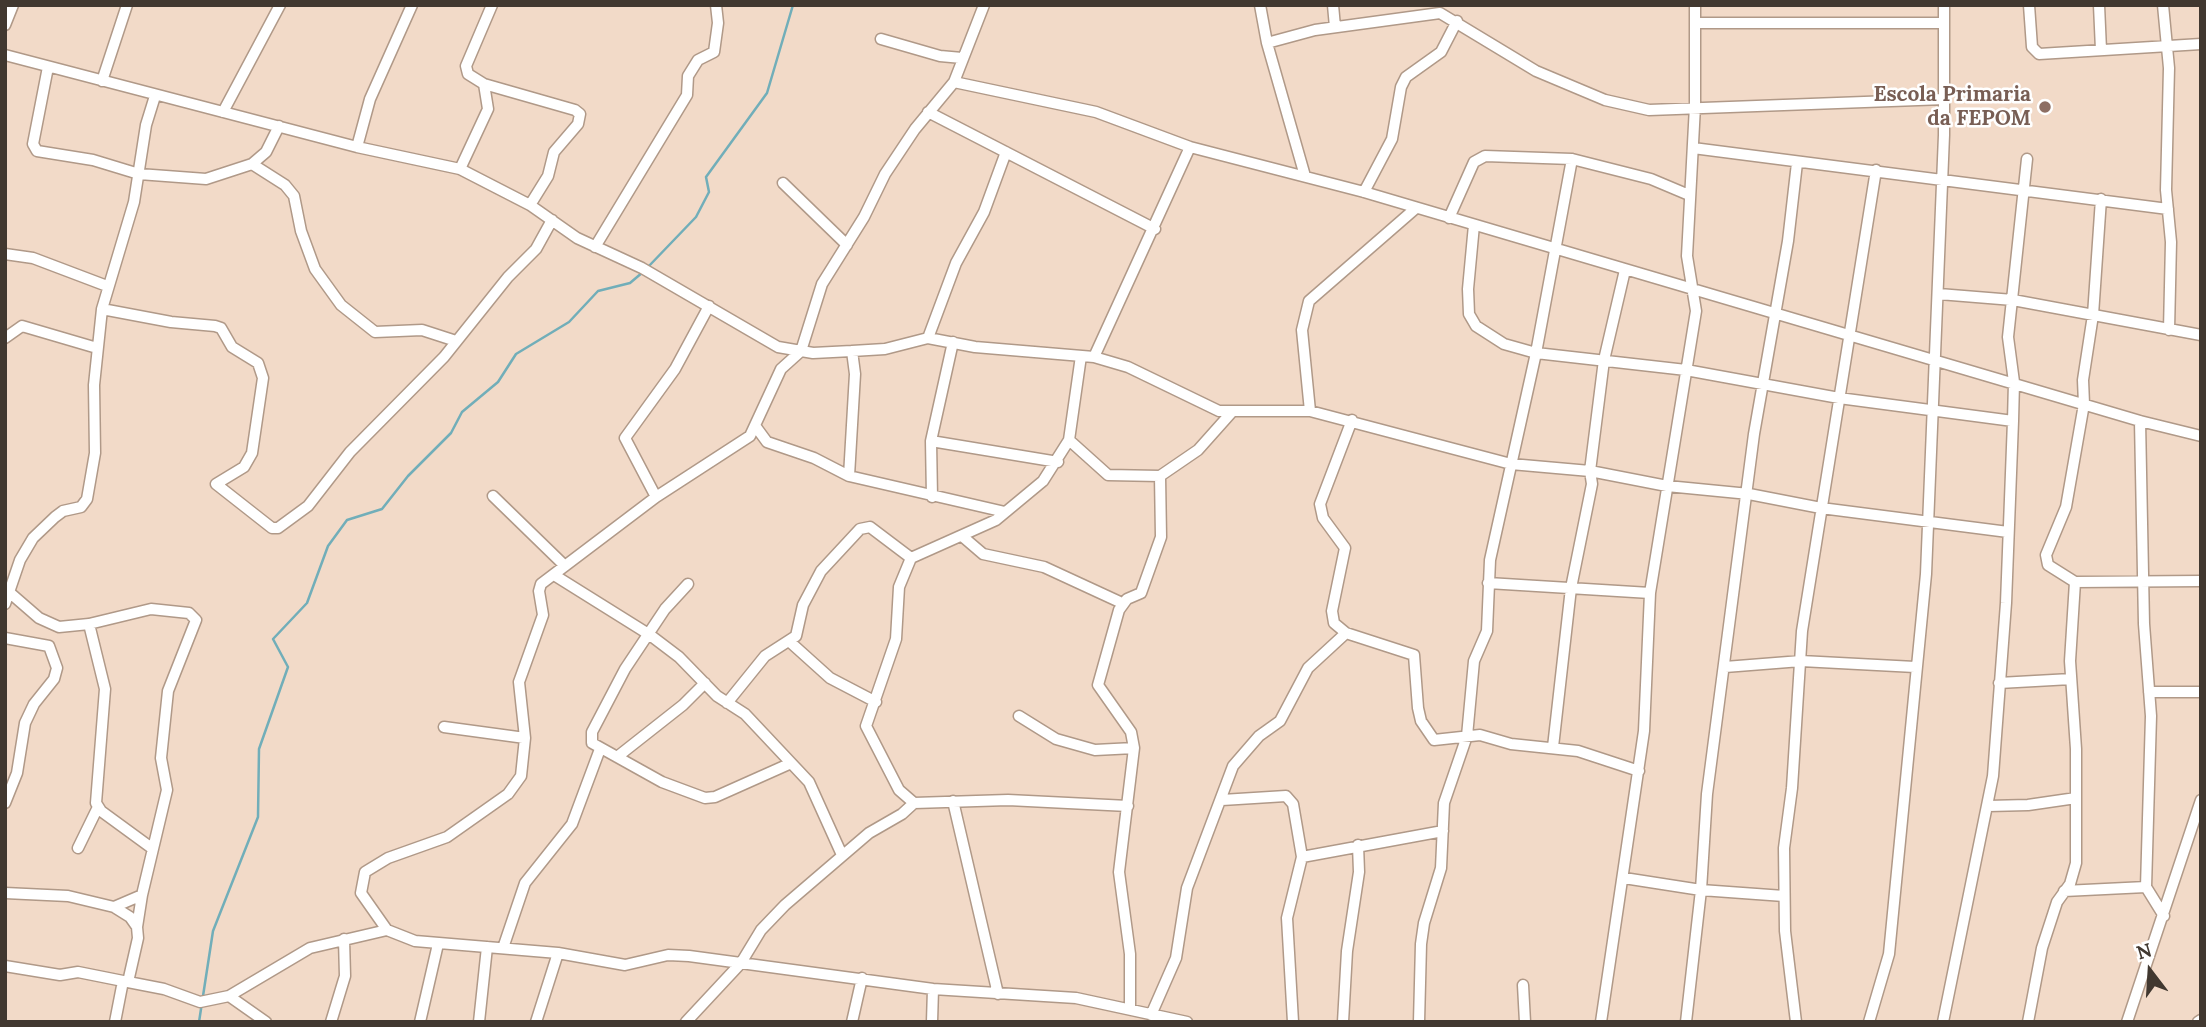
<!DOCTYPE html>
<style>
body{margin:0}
#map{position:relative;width:2206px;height:1027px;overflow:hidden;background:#f2dac8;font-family:Lora,serif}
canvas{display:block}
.frame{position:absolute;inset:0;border:7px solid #413830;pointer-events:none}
.north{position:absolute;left:2115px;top:936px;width:70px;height:70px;-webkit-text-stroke:5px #fff;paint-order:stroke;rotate:343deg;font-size:19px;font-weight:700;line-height:28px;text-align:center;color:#413830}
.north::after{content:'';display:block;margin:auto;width:24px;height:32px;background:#413830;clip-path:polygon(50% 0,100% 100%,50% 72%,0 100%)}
</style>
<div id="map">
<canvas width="2206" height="1027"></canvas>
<div class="frame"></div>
<div class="north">N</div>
</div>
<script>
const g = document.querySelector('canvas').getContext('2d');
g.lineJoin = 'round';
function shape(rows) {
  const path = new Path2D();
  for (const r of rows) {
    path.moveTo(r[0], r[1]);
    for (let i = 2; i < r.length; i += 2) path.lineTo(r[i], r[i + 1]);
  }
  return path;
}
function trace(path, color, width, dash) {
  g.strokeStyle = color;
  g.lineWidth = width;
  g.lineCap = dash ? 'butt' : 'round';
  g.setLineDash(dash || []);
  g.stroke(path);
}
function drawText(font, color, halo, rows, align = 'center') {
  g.font = font + ' Lora,serif';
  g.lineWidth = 5;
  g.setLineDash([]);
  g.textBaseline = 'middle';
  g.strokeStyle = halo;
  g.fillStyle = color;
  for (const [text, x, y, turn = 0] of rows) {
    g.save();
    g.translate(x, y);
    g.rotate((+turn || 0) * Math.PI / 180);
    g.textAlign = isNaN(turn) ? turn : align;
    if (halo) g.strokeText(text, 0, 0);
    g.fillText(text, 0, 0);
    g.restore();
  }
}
trace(shape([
 [648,267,696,217,709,192,706,177,767,93,793,5],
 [199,1022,213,931,258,817,259,749,288,667,273,639,307,603,328,546,347,520,382,509,408,476,451,433,462,412,498,382,516,354,569,322,598,291,630,283,643,272]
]), '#71aeb9', 2.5);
const minor = shape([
 [1260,5,1267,43,1305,176],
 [1333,5,1335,27],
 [2029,5,2032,47,2039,54,2201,44],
 [2099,5,2101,50],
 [2163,5,2169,68,2166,190,2171,242,2169,330],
 [1695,23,1944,23],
 [5,25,13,5],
 [881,39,940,56,962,58],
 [1267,43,1315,30,1440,13,1536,71,1605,100,1649,110,1945,99],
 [5,55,357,147,460,169,530,205,577,238,642,268,778,347,813,353,852,351,885,349,928,338,975,347,1094,357,1128,367,1219,411,1310,411,1511,464,1590,471,1667,486,1749,494,1821,508,2008,532],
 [48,67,33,144,37,151,93,160,139,174,206,179,252,164,266,152,279,126],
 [102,81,127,5],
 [954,82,1096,112,1190,147,1364,192,2140,421,2201,436],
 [484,84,575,110,580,114,578,124,554,152,548,176,530,205],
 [223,112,280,5],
 [928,112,1155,229],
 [357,147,370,99,412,5],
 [1693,148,2168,209],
 [252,164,285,185,294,196,301,231,315,269,341,305,375,332,422,330,456,341],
 [460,169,488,109,484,84,468,74,466,66,492,5],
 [783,183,847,245],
 [1364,192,1392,139,1401,87,1406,77,1441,52,1457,21],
 [1449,218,1474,162,1485,156,1572,159,1651,179,1689,195],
 [1474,225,1468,289,1469,314,1476,326,1504,344,1536,353,1686,370,1839,398,2013,421],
 [595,247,687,95,688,76,698,60,714,52,718,23,716,5],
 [5,254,33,258,107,286],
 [1939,294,2013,300,2201,335],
 [102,309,171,322,215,326,221,328,232,347,258,363,263,378,252,453,244,467,216,484,272,528,278,528,308,506,350,452,444,357,508,277,536,249,552,220],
 [5,338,22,326,97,348],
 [928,338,956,263,984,212,1006,152],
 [1081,356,1069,440,1043,481,996,520,911,558,899,587,896,639,866,726,899,790,914,803,1008,800,1128,806],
 [1094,357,1190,147],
 [1310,411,1302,330,1309,301,1416,208],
 [1352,420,1320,504,1323,518,1345,548,1332,611,1334,623,1346,633,1414,655,1418,708,1421,721,1434,740,1480,735,1511,744,1578,751,1639,771],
 [2140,421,2144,624,2151,716,2146,887,2164,916],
 [756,427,767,442,814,458,849,476,1005,512],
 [1069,440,1108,475,1160,476,1198,450,1231,413],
 [931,441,1058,462],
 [849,476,855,374,852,351],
 [493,496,565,566],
 [656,497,625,438,675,369,709,306],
 [932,497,931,441,953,342],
 [962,536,983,554,1044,567,1122,603],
 [554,575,650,635,679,657,717,696,745,714,809,782,842,855],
 [2075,582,2201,581],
 [1488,583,1650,593],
 [688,584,665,609,625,669,592,732,592,743,662,782,705,798,715,797,789,764],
 [9,592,39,618,59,627,89,624,151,609,189,613,196,620,168,691,161,758,167,790,142,895,137,927],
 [5,604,20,560,33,538,55,517,63,511,81,507,87,499,95,453,94,385,102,309,134,202,146,125,155,96],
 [89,624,105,689,96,803,101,811,153,849],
 [5,638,49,646,57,668,54,679,34,704,25,723,17,773,5,803],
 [790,642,830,678,876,702],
 [1725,667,1801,661,1915,667],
 [1999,683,2071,679],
 [2149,692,2201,692],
 [727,703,765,656,796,636,803,605,821,571,860,529,870,527,911,558],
 [1019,716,1056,739,1095,750,1134,748],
 [444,727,525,738],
 [1553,747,1571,588,1592,484,1590,471,1604,360,1625,270],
 [617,757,683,705,705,683],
 [1222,800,1286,796,1293,804,1302,857,1287,918,1293,1022],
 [953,801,998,994],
 [1988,806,2028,805,2076,798],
 [78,848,98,807],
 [1302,857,1443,831],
 [1624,878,1701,890,1784,896],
 [2064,891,2146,887],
 [5,893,68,896,114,907,130,917,137,927,138,938,128,982,164,989,200,1002,229,996,310,948,387,930,415,941,558,953,625,965,668,955,689,956,933,989,1076,998,1187,1022],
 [114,907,142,895],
 [387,930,361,893,365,872,388,858,447,837,508,794,521,776,525,738,519,682,543,615,539,591,541,584,656,497,750,436,781,369,801,351,822,284,864,217,885,174,915,129,954,82,984,5],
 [503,948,525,883,572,824,600,749],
 [5,966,60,975,78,972,128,982],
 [1523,985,1525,1022],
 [229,996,266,1022],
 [1130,1008,1130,954,1119,872,1134,748,1131,732,1098,685,1119,610,1127,599,1141,593,1161,537,1160,476],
 [1151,1015,1176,958,1187,888,1233,766,1259,736,1280,721,1308,668,1346,633],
 [115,1022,123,981],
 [331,1022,345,976,344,939],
 [420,1022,438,944],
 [479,1022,487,947],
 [536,1022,558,953],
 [686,1022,741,963,761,930,785,905,869,833,902,814,914,803],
 [852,1022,862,978],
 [932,1022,933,989],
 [1343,1022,1347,951,1359,872,1358,845],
 [1419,1022,1421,944,1424,923,1441,868,1444,803,1467,736,1474,661,1487,631,1490,560,1536,353,1572,159],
 [1601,1022,1644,731,1650,593,1696,311,1687,256,1695,106,1695,5],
 [1686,1022,1701,890,1707,794,1754,434,1788,241,1797,163],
 [1796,1022,1785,931,1784,848,1792,788,1802,631,1876,170],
 [1869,1022,1889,954,1926,574,1944,135,1944,5],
 [1943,1022,1993,776,2006,603,2013,421,2014,382,2008,337,2027,159],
 [2028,1022,2042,948,2057,902,2070,884,2076,863,2076,749,2070,661,2075,582,2048,565,2046,555,2066,507,2084,404,2083,380,2093,315,2101,199],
 [2127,1022,2201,800],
 [2198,1022,2201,1020]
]);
trace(minor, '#b09988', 13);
trace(minor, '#fff', 10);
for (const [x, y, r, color] of [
 [2045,107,7,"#8d6e63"]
]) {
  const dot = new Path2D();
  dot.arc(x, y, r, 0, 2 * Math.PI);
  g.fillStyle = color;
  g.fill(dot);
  trace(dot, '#fff', 2.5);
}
drawText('bold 21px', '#785e54', '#fff', [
 ["Escola Primaria",2031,95],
 ["da FEPOM",2031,119]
], 'right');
</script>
